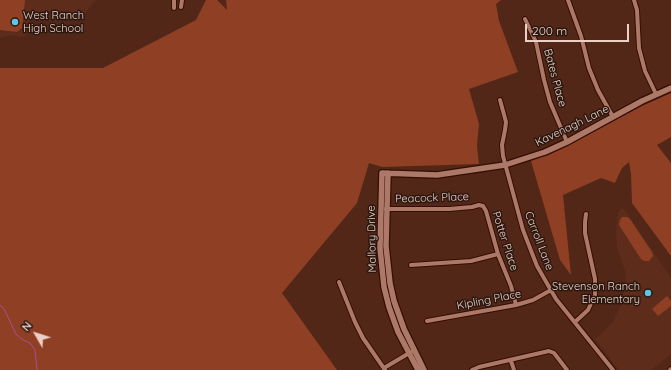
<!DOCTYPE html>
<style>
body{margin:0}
#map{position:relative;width:671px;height:370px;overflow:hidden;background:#522718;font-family:Quicksand,sans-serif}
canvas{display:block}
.north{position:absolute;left:16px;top:314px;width:40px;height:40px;-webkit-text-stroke:3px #2a1710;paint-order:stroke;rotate:309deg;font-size:11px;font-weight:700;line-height:16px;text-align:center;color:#ecd0c6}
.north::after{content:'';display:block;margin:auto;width:14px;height:18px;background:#ecd0c6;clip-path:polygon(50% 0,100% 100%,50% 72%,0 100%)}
.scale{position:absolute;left:525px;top:24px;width:104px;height:18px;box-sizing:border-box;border:2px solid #ecd0c6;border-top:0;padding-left:5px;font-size:12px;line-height:14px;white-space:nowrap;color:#ecd0c6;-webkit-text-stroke:3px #2a1710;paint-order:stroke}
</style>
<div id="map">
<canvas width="671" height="370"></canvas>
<div class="north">N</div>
<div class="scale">200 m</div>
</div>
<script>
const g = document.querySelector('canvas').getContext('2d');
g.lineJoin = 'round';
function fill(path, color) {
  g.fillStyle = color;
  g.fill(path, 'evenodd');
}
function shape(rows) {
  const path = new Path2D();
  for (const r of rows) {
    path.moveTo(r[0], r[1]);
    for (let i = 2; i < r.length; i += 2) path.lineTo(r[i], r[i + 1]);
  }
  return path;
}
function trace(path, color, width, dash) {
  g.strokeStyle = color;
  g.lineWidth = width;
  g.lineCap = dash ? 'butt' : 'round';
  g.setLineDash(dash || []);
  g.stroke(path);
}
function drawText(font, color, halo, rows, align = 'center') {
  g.font = font + ' Quicksand,sans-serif';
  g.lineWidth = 3;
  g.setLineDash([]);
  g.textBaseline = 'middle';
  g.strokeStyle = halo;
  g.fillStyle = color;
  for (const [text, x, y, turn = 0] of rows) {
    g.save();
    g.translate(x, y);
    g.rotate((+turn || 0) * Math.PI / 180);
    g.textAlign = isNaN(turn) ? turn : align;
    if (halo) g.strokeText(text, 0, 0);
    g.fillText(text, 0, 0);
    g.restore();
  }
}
fill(shape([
 [0,0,96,0,84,14,75,15,67,12,53,11,37,15,31,19,27,24,26,36,24,37,10,35,0,38],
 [621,209,624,209,671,278,671,354,651,370,619,370,595,339,612,323,622,303,626,282,625,271,617,247,616,231,618,213]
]), '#5e2c1a');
fill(shape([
 [0,0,25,0,22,28,17,32,0,30],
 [206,0,217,0,227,10,226,0,501,0,496,4,499,21,518,72,469,89,479,124,477,146,479,164,382,167,369,163,357,203,282,293,337,370,0,370,0,68,103,68,196,20],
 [671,93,671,137,657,145,671,163,671,256,632,203,631,174,629,162,622,168,615,183,601,178,563,195,571,275,560,260,531,161,567,146,644,105],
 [622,217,627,217,630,219,652,252,653,256,649,261,644,261,641,259,619,225,620,220],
 [667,296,671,301,671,306,658,316,652,309]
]), '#8f3f23');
trace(shape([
 [0,305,4,309,16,334,23,340,30,343,35,350,37,370]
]), '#b14994', 1);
const street = shape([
 [174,0,174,8],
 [568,0,581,36,589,68,598,90,613,117],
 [634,0,637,10,639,48,645,71,656,94],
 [181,7,182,0],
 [525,19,536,42,544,80,550,102,567,142],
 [500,100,506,122,505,130,502,145,503,156,523,230,537,266,556,299,613,370],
 [386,209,449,209,472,207,479,205,483,206,486,211,498,254,511,286,516,305],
 [411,265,471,261,498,254],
 [339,282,355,322,363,338,385,370],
 [427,321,516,305,533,300,551,290],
 [575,322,588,310,595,295,595,279,585,233,585,222,586,214],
 [511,361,514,370],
 [384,368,411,352],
 [472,370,479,367,549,351,554,353,567,370],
 [670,370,671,369]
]);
const secondary = shape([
 [388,173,386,246,390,283,394,301,404,329,424,370],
 [418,370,398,332,389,307,384,287,380,248,382,173,437,175,505,165,545,152,567,142,642,101,671,88]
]);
trace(street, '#360d01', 6);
trace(secondary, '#360d01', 8);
trace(street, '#ac7968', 4);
trace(secondary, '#ac7968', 5.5);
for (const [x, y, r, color] of [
 [15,22,4,"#5bc7e7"],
 [648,293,4,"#5bc7e7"]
]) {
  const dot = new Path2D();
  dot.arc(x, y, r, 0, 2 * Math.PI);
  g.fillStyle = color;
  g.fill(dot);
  trace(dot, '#2a1710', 1.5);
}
drawText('11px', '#ecd0c6', '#2a1710', [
 ["West Ranch",23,16],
 ["High School",23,29],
 ["Stevenson Ranch",640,287,"right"],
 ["Elementary",640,300,"right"]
], 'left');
drawText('11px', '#ecd0c6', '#2a1710', [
 ["Bates Place",555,78,75],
 ["Kavenagh Lane",572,126,-26],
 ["Peacock Place",432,198,-2],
 ["Mallory Drive",372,239,-91],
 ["Potter Place",505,241,72],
 ["Carroll Lane",539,241,69],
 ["Kipling Place",489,300,-11]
]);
</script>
